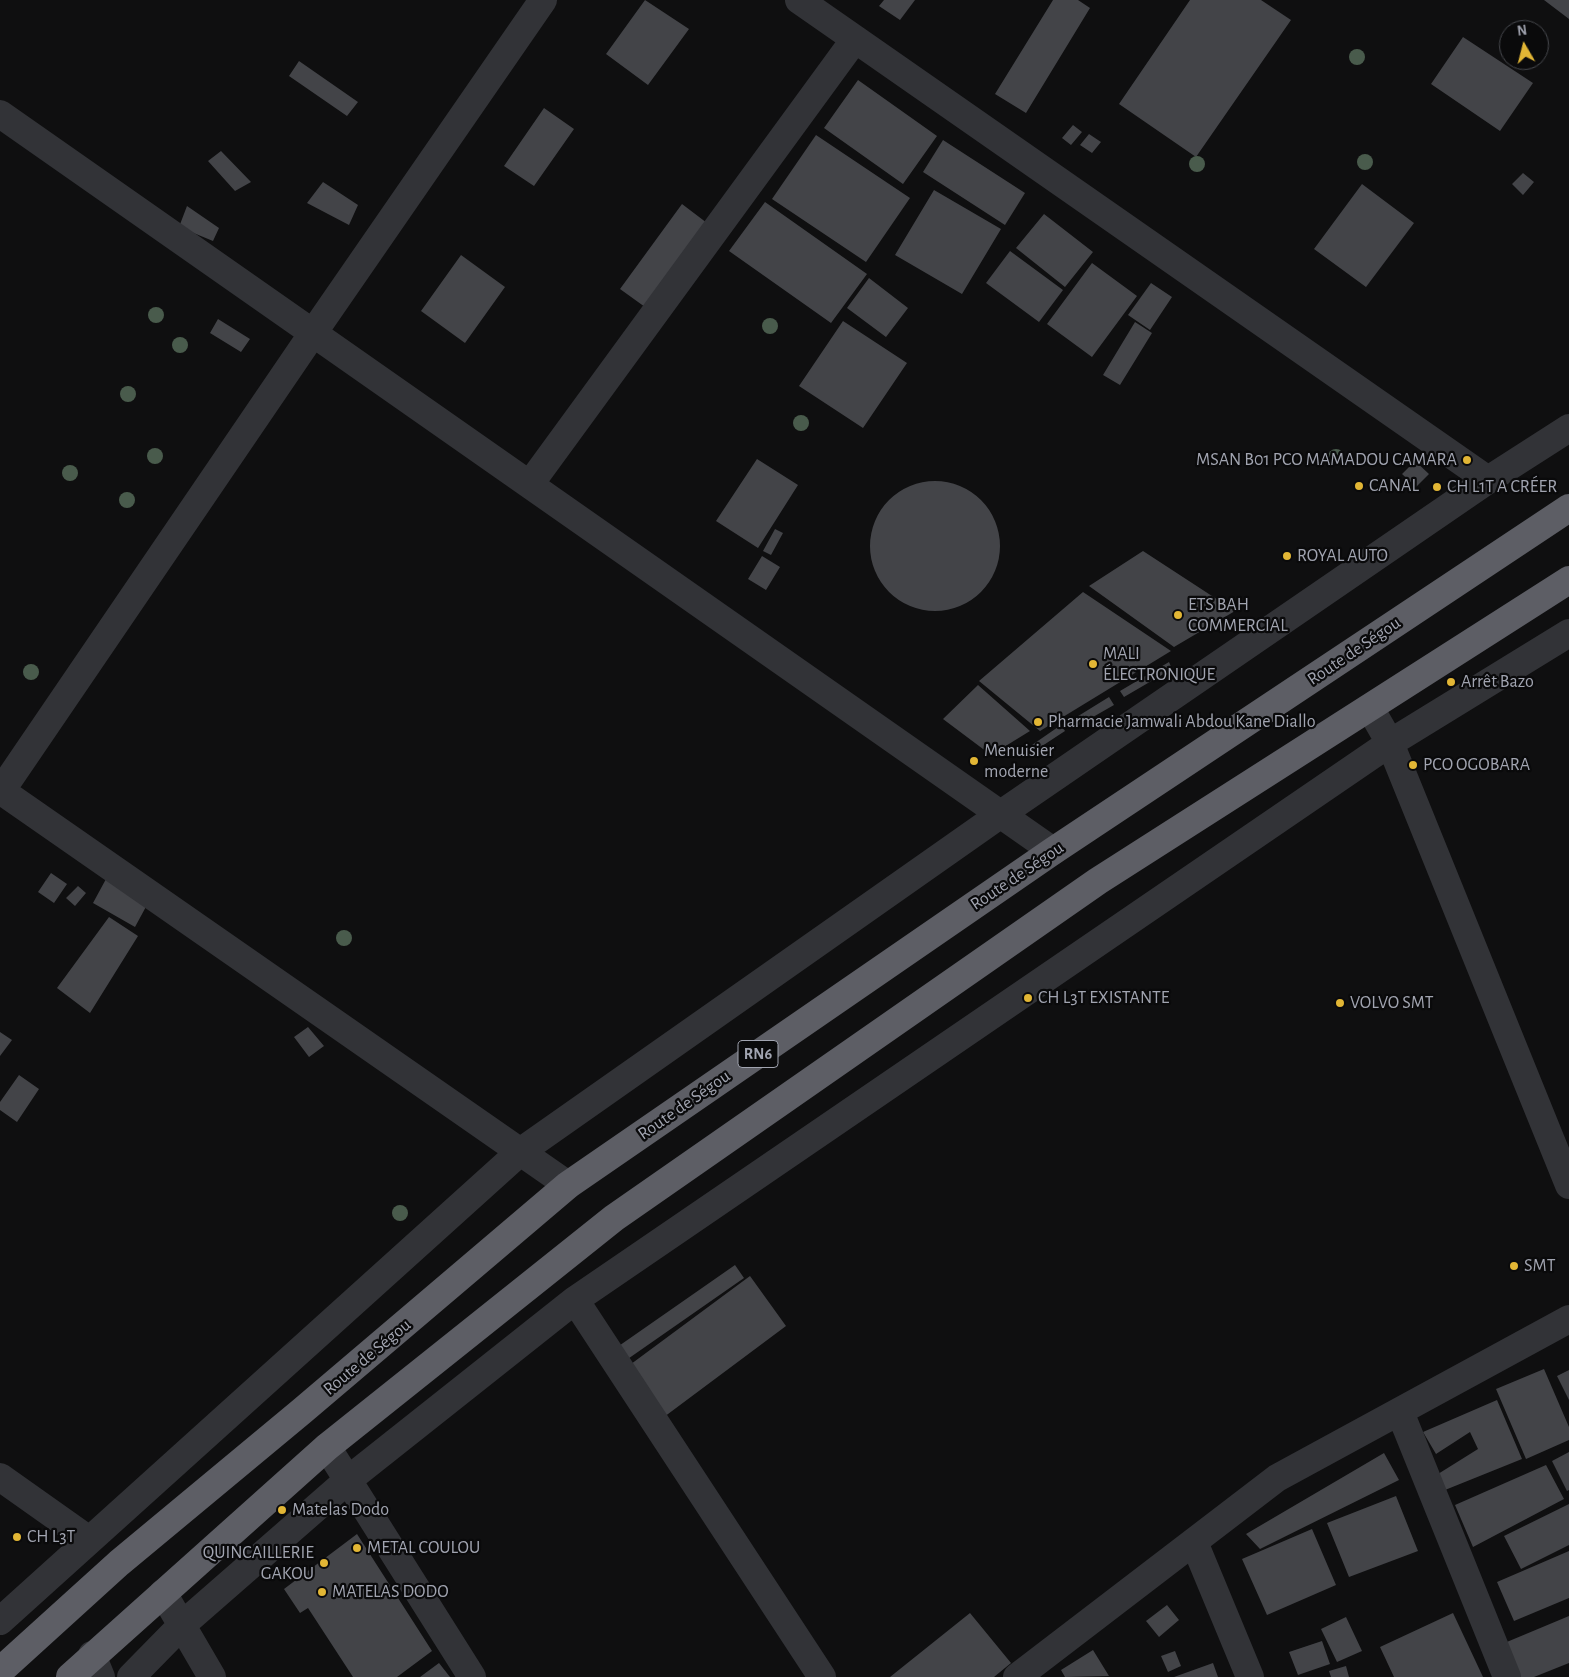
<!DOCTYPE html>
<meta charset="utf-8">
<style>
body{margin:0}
#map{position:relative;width:1569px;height:1677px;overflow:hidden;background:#0f0f10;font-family:"Alegreya Sans",sans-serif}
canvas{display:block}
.north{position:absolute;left:1499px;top:20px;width:50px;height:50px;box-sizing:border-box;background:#0a0a0b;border:1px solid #46484d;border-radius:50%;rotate:352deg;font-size:14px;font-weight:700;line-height:20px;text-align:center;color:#a1a4b0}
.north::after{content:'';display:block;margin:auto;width:18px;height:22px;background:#e2b635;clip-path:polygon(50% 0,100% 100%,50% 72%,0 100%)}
</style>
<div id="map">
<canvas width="1569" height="1677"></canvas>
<div class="north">N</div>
</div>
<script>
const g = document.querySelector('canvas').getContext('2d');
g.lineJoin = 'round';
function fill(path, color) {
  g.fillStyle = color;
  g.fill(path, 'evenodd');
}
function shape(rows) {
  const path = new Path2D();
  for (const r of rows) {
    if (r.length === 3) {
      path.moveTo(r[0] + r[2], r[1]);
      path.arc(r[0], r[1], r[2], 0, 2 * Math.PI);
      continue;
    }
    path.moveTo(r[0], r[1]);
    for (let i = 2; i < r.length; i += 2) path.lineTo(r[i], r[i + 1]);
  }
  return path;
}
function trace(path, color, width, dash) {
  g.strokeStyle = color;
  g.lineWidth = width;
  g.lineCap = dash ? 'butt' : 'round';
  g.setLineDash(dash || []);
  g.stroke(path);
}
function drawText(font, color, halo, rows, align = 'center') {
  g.font = font + ' "Alegreya Sans",sans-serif';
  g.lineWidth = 4.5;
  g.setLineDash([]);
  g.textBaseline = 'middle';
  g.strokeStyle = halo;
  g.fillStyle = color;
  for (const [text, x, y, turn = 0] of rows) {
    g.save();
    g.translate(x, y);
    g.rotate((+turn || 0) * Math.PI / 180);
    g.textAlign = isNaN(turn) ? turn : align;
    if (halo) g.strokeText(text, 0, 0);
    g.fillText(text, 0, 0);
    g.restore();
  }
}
fill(shape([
 [645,0,689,29,648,85,606,54],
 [884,0,915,0,900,20,879,6],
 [1053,0,1078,0,1090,8,1026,113,995,94],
 [1190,0,1261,0,1291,20,1196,157,1119,104],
 [1544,0,1569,0,1569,19],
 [1463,37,1533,83,1500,131,1431,84],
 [299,61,358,102,347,116,289,76],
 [858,80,937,136,903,184,824,128],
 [544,108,574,129,534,186,504,166],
 [1073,125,1082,132,1071,145,1062,138],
 [1089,134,1101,142,1092,153,1080,145],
 [816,135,910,198,866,262,772,199],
 [943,140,1025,193,1005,225,923,172],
 [221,151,251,182,235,191,208,161],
 [1523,173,1534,182,1523,195,1512,184],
 [323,182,358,205,349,225,307,203],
 [1362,184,1414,223,1366,287,1314,249],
 [934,190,1001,229,962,294,895,255],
 [765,202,867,274,831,323,729,251],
 [682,204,707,223,645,307,620,289],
 [187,206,219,228,213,241,179,227],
 [1044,214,1093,252,1065,287,1016,248],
 [1010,251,1063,290,1039,322,986,283],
 [461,255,505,287,465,343,421,311],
 [1092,263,1137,296,1092,357,1047,324],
 [869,278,908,308,886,337,847,308],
 [1151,283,1172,297,1150,330,1128,315],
 [218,319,250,339,241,352,210,333],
 [843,321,907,363,863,428,799,386],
 [1135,322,1152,333,1120,385,1103,375],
 [757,459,798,485,758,548,716,521],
 [1415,461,1429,474,1416,487,1402,474],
 [935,546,65],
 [775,529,783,533,771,555,763,551],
 [1143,551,1235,611,1174,647,1089,586],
 [762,556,780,567,766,590,748,579],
 [1083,592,1171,651,1040,731,979,681],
 [1169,662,1172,669,1124,697,1120,691],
 [978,685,1030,731,991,755,943,719],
 [1109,697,1114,705,1079,725,1075,718],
 [1061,725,1065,731,1036,750,1032,745],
 [51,873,67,884,54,903,38,892],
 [106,879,148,903,135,927,93,903],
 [78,886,86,893,75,906,66,898],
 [109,917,138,936,90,1013,57,988],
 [308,1027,324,1046,309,1057,294,1037],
 [0,1032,12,1040,0,1056],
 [19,1075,39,1089,17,1122,0,1110,0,1102],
 [735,1265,744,1278,612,1370,603,1357],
 [750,1276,786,1326,664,1417,627,1367],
 [1544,1369,1569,1427,1569,1440,1526,1459,1496,1389],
 [1569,1370,1569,1400,1557,1376],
 [1497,1400,1522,1459,1445,1490,1438,1474,1478,1449,1470,1432,1436,1454,1423,1432],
 [1569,1452,1569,1490,1567,1491,1552,1461],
 [1384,1453,1399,1480,1260,1549,1246,1534],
 [1546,1465,1564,1499,1473,1547,1455,1505],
 [1396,1496,1418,1551,1349,1577,1327,1523],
 [1569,1504,1569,1545,1521,1569,1504,1536],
 [1312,1529,1336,1585,1267,1615,1242,1559],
 [357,1534,432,1651,397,1677,353,1677,308,1608,300,1613,284,1589],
 [1569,1551,1569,1598,1514,1621,1497,1582],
 [1167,1605,1179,1620,1159,1637,1146,1621],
 [970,1613,1011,1663,994,1677,890,1677],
 [1453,1613,1483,1677,1394,1677,1380,1647],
 [1569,1616,1569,1663,1534,1677,1515,1677,1502,1644],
 [1346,1617,1362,1651,1337,1662,1321,1629],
 [1322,1641,1330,1664,1298,1675,1289,1652],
 [1093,1650,1109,1676,1065,1677,1061,1670],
 [1175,1651,1181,1666,1168,1672,1161,1656],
 [439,1663,450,1677,420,1677],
 [1213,1663,1218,1677,1174,1677],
 [1346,1666,1349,1677,1331,1677,1329,1671]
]), '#434448');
trace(shape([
 [799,0,1488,480],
 [0,114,1053,851],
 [530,484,855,39],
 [1370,708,1390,743,1569,1185],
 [0,790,568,1185],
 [1,791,313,333,543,0],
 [575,1300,822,1677],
 [1400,1412,1507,1677],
 [327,1447,472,1677],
 [0,1477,89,1540],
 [1194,1542,1250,1677],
 [163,1593,212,1677],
 [0,1621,520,1152,1001,814,1488,480,1569,428],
 [92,1655,101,1677],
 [131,1677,182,1625,348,1480,575,1300,1390,743,1569,633],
 [1017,1677,1277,1478,1569,1319]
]), '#323337', 28);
trace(shape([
 [0,1671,119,1563,302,1411,568,1185,1053,851,1569,508],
 [70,1677,327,1447,614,1218,1098,881,1569,580]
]), '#5d5e65', 28);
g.fillStyle = '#495b4c';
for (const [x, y] of [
 [1357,57],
 [1365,162],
 [1197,164],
 [156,315],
 [770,326],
 [180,345],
 [128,394],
 [801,423],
 [155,456],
 [1336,457],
 [70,473],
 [127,500],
 [31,672],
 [344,938],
 [400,1213]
]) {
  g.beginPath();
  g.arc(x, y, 8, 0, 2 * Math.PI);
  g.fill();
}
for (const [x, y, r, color] of [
 [1467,460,5,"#e2b635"],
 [1359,486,5,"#e2b635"],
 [1437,487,5,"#e2b635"],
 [1287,556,5,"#e2b635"],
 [1178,615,5,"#e2b635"],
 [1093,664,5,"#e2b635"],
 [1451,682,5,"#e2b635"],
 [1038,722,5,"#e2b635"],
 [974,761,5,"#e2b635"],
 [1413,765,5,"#e2b635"],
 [1028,998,5,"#e2b635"],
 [1340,1003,5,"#e2b635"],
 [1514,1266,5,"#e2b635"],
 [282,1510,5,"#e2b635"],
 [17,1537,5,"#e2b635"],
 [357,1548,5,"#e2b635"],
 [324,1563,5,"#e2b635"],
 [322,1592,5,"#e2b635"]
]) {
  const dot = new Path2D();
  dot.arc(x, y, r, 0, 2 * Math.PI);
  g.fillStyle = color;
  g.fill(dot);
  trace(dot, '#0a0a0b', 2);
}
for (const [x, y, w] of [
 [758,1054,40]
]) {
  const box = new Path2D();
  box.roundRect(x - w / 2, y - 13.5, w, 27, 4);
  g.fillStyle = '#0a0a0b';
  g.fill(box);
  trace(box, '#a1a4b0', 1);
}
drawText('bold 16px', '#a1a4b0', null, [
 ["RN6",758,1054]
]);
drawText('18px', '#a1a4b0', '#0a0a0b', [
 ["MSAN B01 PCO MAMADOU CAMARA",1457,460,"right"],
 ["CANAL",1369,486],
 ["CH L1T A CRÉER",1447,487],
 ["ROYAL AUTO",1297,556],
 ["ETS BAH",1188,605],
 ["COMMERCIAL",1188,626],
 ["MALI",1103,654],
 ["ÉLECTRONIQUE",1103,675],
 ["Arrêt Bazo",1461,682],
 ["Pharmacie Jamwali Abdou Kane Diallo",1048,722],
 ["Menuisier",984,751],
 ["moderne",984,772],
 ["PCO OGOBARA",1423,765],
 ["CH L3T EXISTANTE",1038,998],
 ["VOLVO SMT",1350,1003],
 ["SMT",1524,1266],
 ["Matelas Dodo",292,1510],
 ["CH L3T",27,1537],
 ["METAL COULOU",367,1548],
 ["QUINCAILLERIE",314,1553,"right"],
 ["GAKOU",314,1574,"right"],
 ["MATELAS DODO",332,1592]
], 'left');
drawText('18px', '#a1a4b0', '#0a0a0b', [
 ["Route de Ségou",1354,651,-34],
 ["Route de Ségou",1017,876,-34],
 ["Route de Ségou",684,1105,-35],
 ["Route de Ségou",367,1357,-40]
]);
</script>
